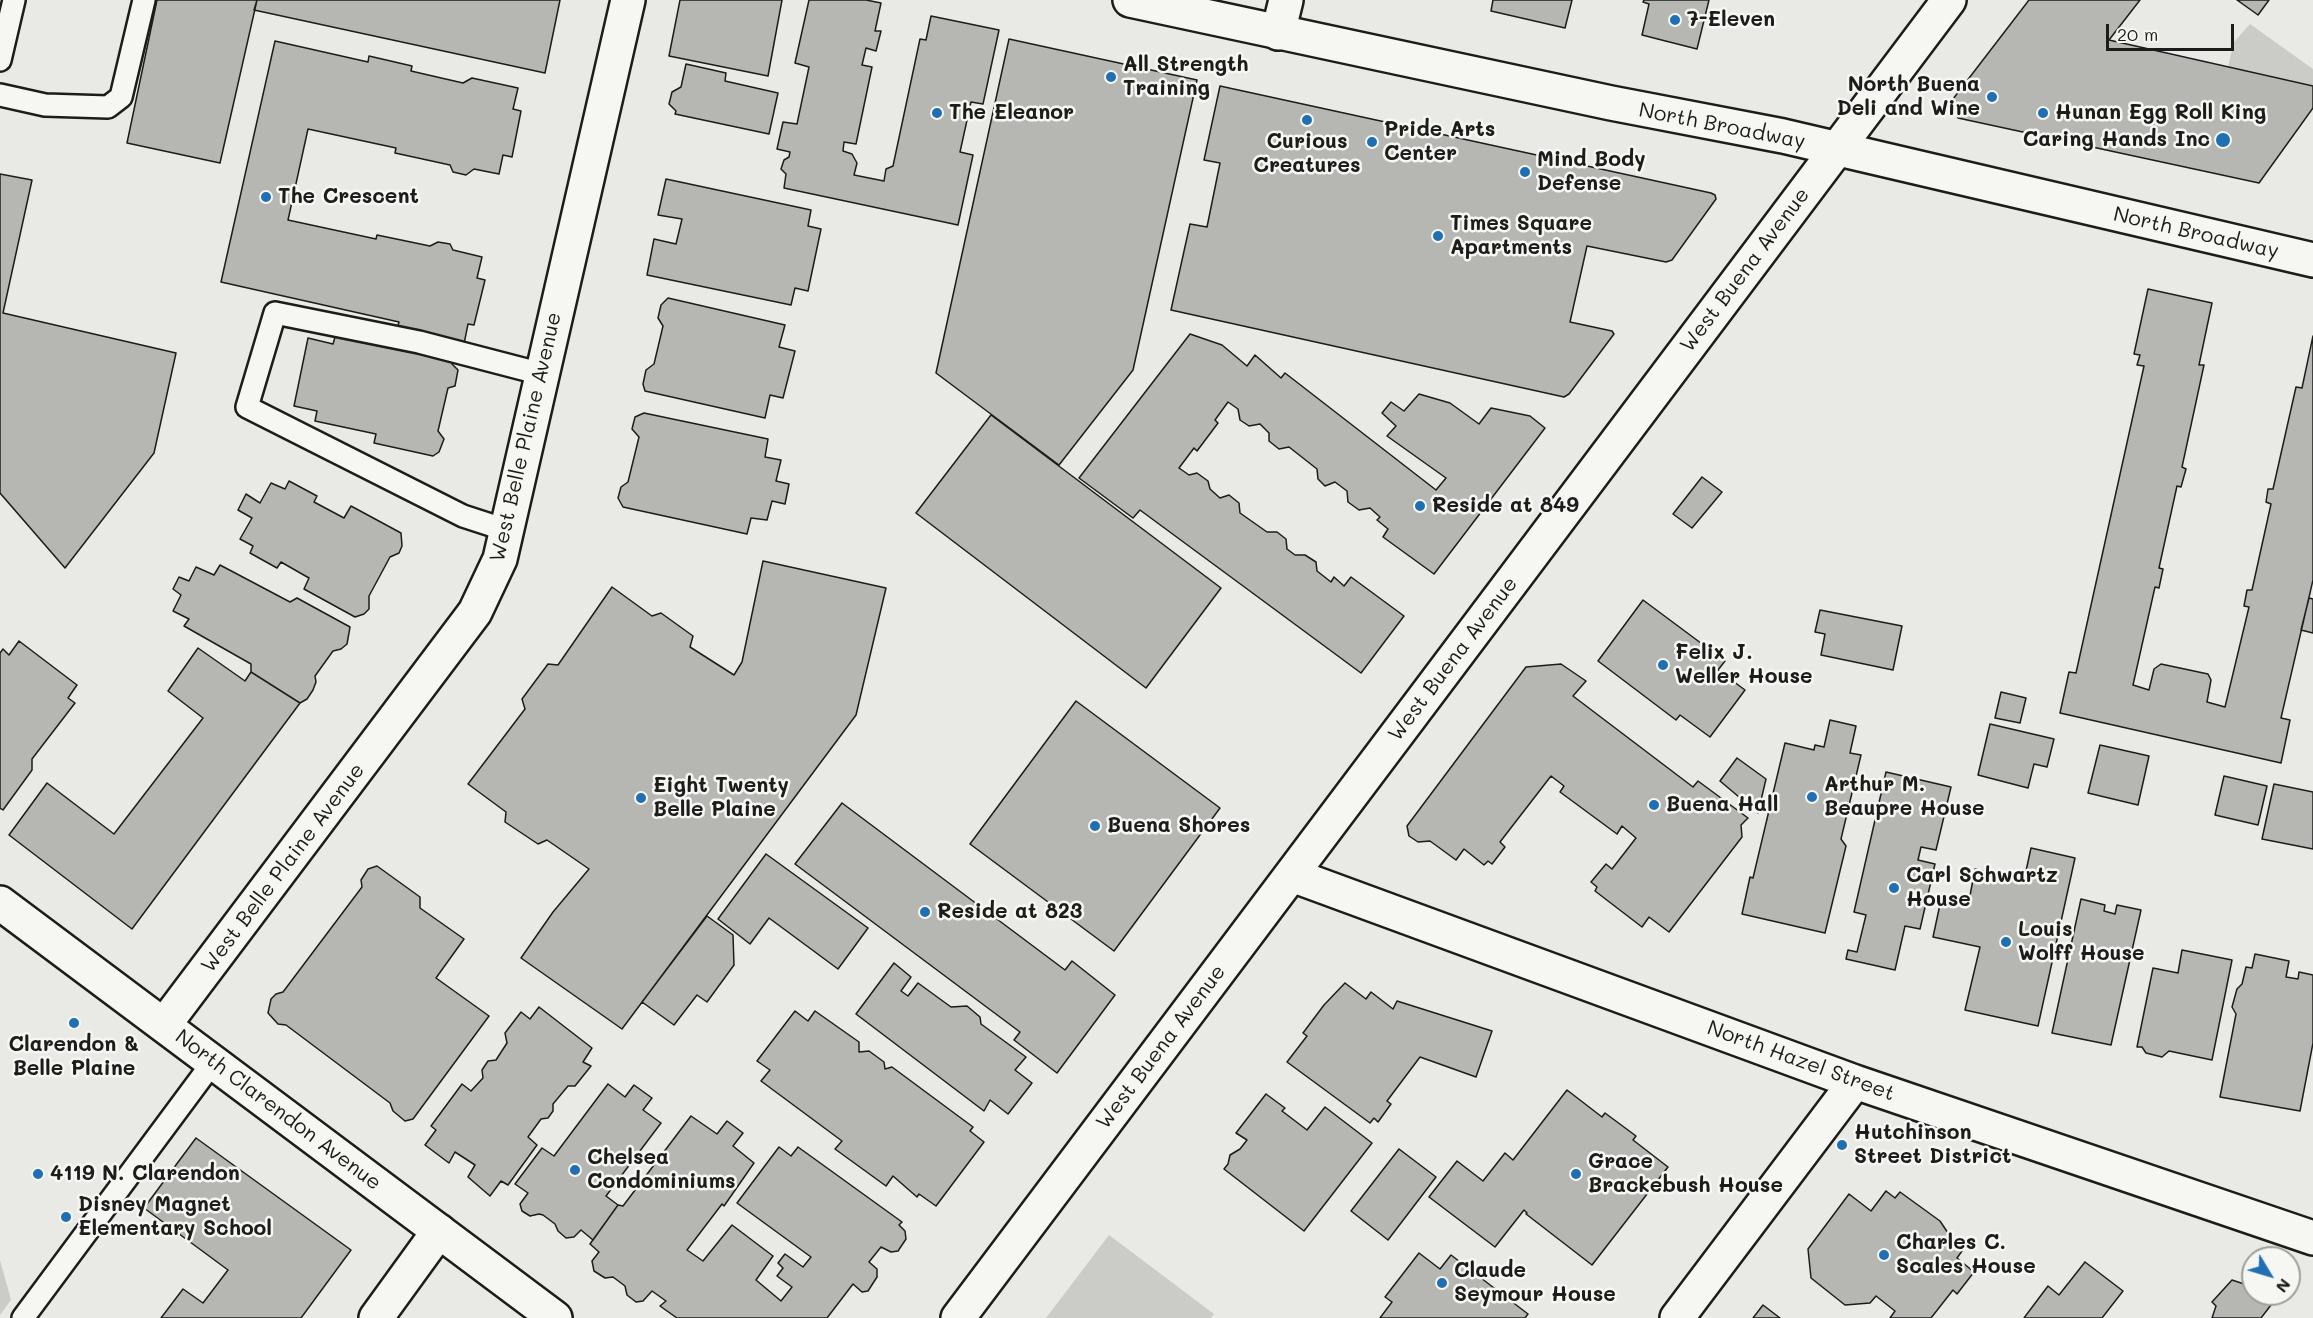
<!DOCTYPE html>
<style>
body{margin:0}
#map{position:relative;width:2313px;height:1318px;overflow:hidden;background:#e9e9e5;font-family:Mali,sans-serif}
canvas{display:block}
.north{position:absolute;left:2241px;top:1246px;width:60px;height:60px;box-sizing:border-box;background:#f6f6f2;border:2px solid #9f9f9c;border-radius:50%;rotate:128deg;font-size:16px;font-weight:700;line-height:24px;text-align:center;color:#1c1c1c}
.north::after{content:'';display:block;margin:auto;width:21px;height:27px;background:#1f6fb2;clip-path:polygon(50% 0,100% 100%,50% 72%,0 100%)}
.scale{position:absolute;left:2106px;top:24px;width:128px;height:27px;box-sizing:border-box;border:3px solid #1c1c1c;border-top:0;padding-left:8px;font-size:18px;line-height:21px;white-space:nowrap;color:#1c1c1c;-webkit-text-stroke:4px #f6f6f2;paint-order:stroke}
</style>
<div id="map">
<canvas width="2313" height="1318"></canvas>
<div class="north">N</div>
<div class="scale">20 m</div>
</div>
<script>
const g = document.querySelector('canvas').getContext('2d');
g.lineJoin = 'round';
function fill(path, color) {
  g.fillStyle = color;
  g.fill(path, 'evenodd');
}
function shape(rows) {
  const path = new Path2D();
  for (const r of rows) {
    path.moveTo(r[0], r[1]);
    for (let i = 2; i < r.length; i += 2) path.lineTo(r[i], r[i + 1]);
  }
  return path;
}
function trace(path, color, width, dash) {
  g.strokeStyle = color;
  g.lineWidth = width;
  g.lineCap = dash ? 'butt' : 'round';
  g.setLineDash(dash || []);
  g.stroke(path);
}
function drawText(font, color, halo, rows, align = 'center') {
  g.font = font + ' Mali,sans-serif';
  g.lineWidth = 5;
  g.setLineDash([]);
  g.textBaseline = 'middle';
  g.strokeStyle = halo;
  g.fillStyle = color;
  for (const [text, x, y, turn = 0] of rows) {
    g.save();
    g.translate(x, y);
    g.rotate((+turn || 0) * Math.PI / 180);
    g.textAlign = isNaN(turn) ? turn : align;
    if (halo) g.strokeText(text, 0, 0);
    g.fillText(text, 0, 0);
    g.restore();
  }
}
fill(shape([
 [2250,24,2313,69,2313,86,2228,67,2234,42],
 [1109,1235,1214,1314,1211,1318,1046,1318],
 [0,1260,11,1300,0,1315]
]), '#cbcbc7');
const building = shape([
 [157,0,257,0,220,163,127,143,157,0],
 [257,0,560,0,545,73,254,10,257,0],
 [680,0,782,0,768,76,669,56,680,0],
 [809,0,866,0,881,3,875,31,881,31,876,51,866,48,862,65,872,67,856,144,844,142,843,151,852,154,857,163,854,175,884,181,886,169,893,166,920,39,926,40,931,16,999,30,983,104,971,102,960,152,973,155,958,225,784,188,786,174,781,169,784,160,789,157,790,152,777,149,783,122,797,124,809,67,795,63,809,0],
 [1493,0,1572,0,1565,28,1491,11,1493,0],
 [1644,0,1709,0,1697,49,1642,35,1649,4,1643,2,1644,0],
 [2029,0,2140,0,2109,40,2313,86,2313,108,2259,183,1958,118,1952,105,1953,99,2029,0],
 [2237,0,2269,0,2258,15,2237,0],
 [1009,39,1197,80,1133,370,1059,465,936,373,1009,39],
 [275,41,368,62,369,56,412,66,411,71,463,83,472,78,518,88,513,109,521,111,512,157,503,155,499,174,474,169,466,175,453,172,450,165,395,153,396,148,308,129,288,220,376,239,377,235,430,246,438,242,450,244,453,250,482,257,477,278,485,280,474,325,468,324,464,344,397,329,399,322,221,282,275,41],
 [686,64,726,73,725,81,778,93,769,134,675,114,676,111,669,104,672,92,681,87,686,64],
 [1220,86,1711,193,1715,195,1716,199,1672,260,1666,262,1587,246,1570,322,1612,331,1614,334,1569,394,1564,397,1171,310,1190,224,1207,227,1220,163,1204,160,1220,86],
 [0,174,32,180,3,313,176,353,154,453,65,568,0,493,0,174],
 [666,179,811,210,808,226,821,229,808,291,795,288,791,305,647,275,654,239,676,244,682,219,658,215,666,179],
 [2148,289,2212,303,2199,365,2204,365,2182,467,2186,469,2181,487,2177,486,2159,568,2163,569,2159,588,2155,587,2133,685,2149,690,2154,669,2161,664,2208,674,2211,680,2207,702,2225,707,2249,607,2244,606,2247,590,2252,590,2271,504,2266,502,2268,489,2273,489,2296,387,2302,388,2313,336,2313,580,2281,718,2290,720,2281,763,2060,713,2069,672,2076,673,2144,366,2137,365,2140,355,2134,354,2148,289],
 [668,298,785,325,779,347,795,351,783,398,770,395,765,418,645,391,643,384,646,370,654,364,663,326,658,318,661,305,668,298],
 [1190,334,1222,345,1247,366,1255,355,1281,378,1285,373,1436,490,1446,478,1387,436,1396,426,1382,413,1391,402,1404,411,1419,394,1450,403,1479,424,1491,408,1530,416,1545,428,1434,574,1383,537,1388,529,1377,520,1380,517,1370,508,1359,510,1348,502,1347,491,1335,482,1325,486,1318,479,1317,469,1289,447,1279,449,1269,441,1269,433,1260,424,1249,426,1240,420,1238,409,1228,402,1215,420,1218,423,1197,451,1194,448,1179,468,1189,475,1197,473,1208,481,1210,489,1220,498,1229,495,1239,503,1240,513,1267,532,1277,532,1286,539,1287,549,1295,555,1305,555,1316,562,1317,571,1331,582,1334,577,1344,586,1351,577,1404,616,1361,673,1140,510,1133,518,1079,478,1190,334],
 [335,337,454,361,452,364,458,370,455,386,448,388,438,431,444,439,439,452,433,456,374,443,376,434,315,421,317,411,294,406,308,338,333,344,335,337],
 [644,413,768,439,765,457,781,460,776,481,789,484,785,504,772,501,767,520,751,518,747,534,623,507,618,498,621,487,628,482,639,437,632,429,635,417,644,413],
 [991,415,1221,588,1146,688,916,513,991,415],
 [1702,477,1722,492,1692,528,1673,514,1702,477],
 [289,481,317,496,314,502,344,518,351,506,401,533,402,546,399,553,390,557,369,596,369,609,364,614,355,617,304,589,309,578,281,562,277,568,250,553,253,546,240,539,252,518,238,510,246,494,260,503,271,483,285,489,289,481],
 [763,561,886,588,856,715,622,1029,521,958,553,912,589,869,547,840,538,844,505,822,506,812,468,784,525,709,522,699,548,664,558,665,612,587,652,616,661,613,693,636,690,647,734,675,742,662,763,561],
 [220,565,290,602,297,598,350,627,347,644,341,649,333,651,315,676,316,682,313,690,307,699,300,703,251,672,251,664,184,626,189,619,173,611,181,595,173,589,179,577,189,581,196,567,214,575,220,565],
 [2309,598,2313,599,2313,633,2301,630,2309,598],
 [1643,600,1725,661,1718,670,1745,690,1710,737,1680,715,1676,720,1598,661,1643,600],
 [1820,610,1902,626,1893,670,1821,655,1825,634,1815,632,1820,610],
 [19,641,77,685,68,698,75,703,32,759,32,770,3,810,0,808,0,653,3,649,9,655,19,641],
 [198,648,245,681,251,672,300,703,132,929,9,835,47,783,114,834,203,718,168,691,198,648],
 [1561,664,1586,681,1573,696,1693,787,1698,781,1748,818,1741,825,1742,837,1669,932,1649,917,1642,927,1595,891,1597,887,1591,882,1606,864,1612,869,1636,838,1622,826,1617,834,1560,792,1564,786,1551,776,1500,842,1505,847,1492,864,1488,861,1484,865,1464,849,1456,860,1430,841,1418,842,1409,836,1407,826,1526,667,1561,664],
 [2001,692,2026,698,2020,723,1995,718,2001,692],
 [1076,701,1220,808,1114,951,970,844,1076,701],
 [1830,720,1856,726,1850,753,1861,755,1841,839,1846,846,1825,933,1742,914,1750,877,1753,878,1785,743,1814,750,1815,745,1824,747,1830,720],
 [1990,724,2054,739,2047,767,2034,764,2028,788,1978,775,1990,724],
 [2100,745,2149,756,2138,805,2088,793,2100,745],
 [1737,758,1766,779,1758,813,1720,781,1737,758],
 [1886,772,1951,787,1936,850,1921,847,1918,860,1935,864,1920,929,1905,926,1895,970,1846,959,1848,950,1857,952,1866,915,1854,912,1886,772],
 [2224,776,2267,786,2258,825,2215,815,2224,776],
 [2274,784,2313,792,2313,849,2262,839,2274,784],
 [842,803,1065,970,1072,961,1115,995,1057,1073,1014,1040,1020,1032,795,864,842,803],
 [2031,848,2075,858,2038,1026,1965,1010,1980,947,1933,937,1942,895,1969,901,1975,869,2024,880,2031,848],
 [766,854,868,928,838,969,769,918,750,944,718,919,766,854],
 [377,866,420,897,420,908,464,939,436,978,489,1016,413,1119,405,1121,393,1111,390,1103,286,1025,278,1024,268,1013,271,999,276,994,283,992,362,887,361,880,368,869,377,866],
 [2081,899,2105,905,2104,911,2115,914,2117,905,2141,910,2111,1045,2052,1033,2081,899],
 [707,916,733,935,734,965,707,1002,697,995,674,1025,642,1002,707,916],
 [2182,950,2232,960,2212,1060,2169,1051,2162,1057,2146,1053,2142,1047,2137,1047,2153,968,2178,973,2182,950],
 [2255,954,2289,961,2286,977,2298,979,2299,972,2313,975,2313,1043,2300,1111,2220,1097,2236,1014,2232,1007,2237,989,2242,984,2246,967,2252,968,2255,954],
 [894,963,911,977,901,991,908,996,918,983,951,1007,967,1006,980,1017,981,1024,1026,1057,1015,1070,1032,1083,1008,1114,990,1100,984,1111,856,1014,894,963],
 [1345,983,1366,999,1371,992,1393,1009,1397,1001,1492,1031,1476,1077,1420,1057,1387,1101,1391,1104,1378,1122,1374,1118,1370,1123,1287,1062,1307,1036,1303,1033,1324,1005,1345,983],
 [539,1007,592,1048,583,1062,591,1066,575,1086,568,1086,553,1104,553,1111,548,1118,541,1119,528,1137,537,1145,508,1185,501,1181,490,1196,468,1177,475,1165,455,1152,449,1163,425,1145,436,1130,431,1126,462,1084,471,1091,483,1078,482,1070,488,1061,496,1060,507,1043,505,1033,521,1012,530,1019,539,1007],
 [795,1011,808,1021,815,1011,859,1042,859,1052,869,1051,884,1062,885,1069,892,1067,973,1127,970,1131,984,1142,936,1206,919,1194,917,1197,893,1176,886,1186,835,1149,842,1141,761,1081,770,1070,757,1061,795,1011],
 [608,1084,625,1097,634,1085,652,1098,643,1110,661,1123,606,1196,618,1205,593,1240,581,1230,574,1237,566,1238,558,1231,555,1224,543,1215,539,1214,530,1216,522,1211,520,1204,528,1193,515,1184,542,1148,554,1156,608,1084],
 [1567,1090,1602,1117,1605,1113,1636,1136,1633,1140,1668,1167,1592,1265,1526,1214,1527,1213,1524,1210,1495,1247,1429,1197,1457,1161,1483,1181,1505,1153,1513,1160,1567,1090],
 [1266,1094,1285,1108,1282,1111,1307,1130,1325,1107,1372,1143,1304,1231,1224,1169,1228,1164,1230,1155,1240,1149,1247,1140,1236,1133,1266,1094],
 [691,1116,717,1134,727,1121,743,1133,733,1146,754,1163,724,1206,722,1204,687,1250,703,1261,732,1225,773,1256,756,1280,781,1301,792,1287,777,1276,783,1268,778,1263,785,1254,803,1267,811,1257,737,1203,779,1147,791,1156,798,1147,902,1222,899,1225,905,1231,906,1239,898,1251,891,1252,881,1247,869,1262,877,1269,877,1277,868,1291,862,1292,853,1284,827,1318,677,1318,660,1306,666,1301,652,1291,643,1301,636,1302,627,1295,625,1286,613,1277,605,1278,594,1271,592,1261,599,1252,590,1244,618,1205,623,1206,691,1116],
 [196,1138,351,1250,301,1318,161,1318,183,1289,203,1303,228,1270,144,1208,196,1138],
 [1399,1149,1436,1177,1388,1240,1351,1211,1399,1149],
 [1886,1191,1895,1198,1900,1192,1940,1221,1948,1233,1948,1241,1962,1251,1957,1258,1974,1272,1957,1294,1953,1290,1931,1318,1890,1318,1895,1311,1876,1296,1870,1303,1845,1305,1811,1278,1808,1249,1849,1194,1871,1211,1886,1191],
 [1419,1253,1440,1269,1451,1255,1528,1314,1525,1318,1380,1318,1392,1302,1385,1297,1419,1253],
 [2085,1262,2123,1291,2102,1318,2024,1318,2048,1286,2059,1295,2085,1262],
 [2232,1280,2253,1287,2253,1294,2278,1296,2261,1318,2212,1318,2216,1306,2212,1302,2232,1280],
 [1763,1305,1780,1318,1753,1318,1763,1305]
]);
fill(building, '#b6b6b3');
trace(building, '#1c1c1c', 1.5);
const service = shape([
 [0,60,14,0],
 [0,95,45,105,108,107,121,97,144,0],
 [506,530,463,516,247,407,275,313,419,342,542,374],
 [23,1318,213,1062]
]);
const minor = shape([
 [1278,33,1286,0],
 [1292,875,1855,1082,2313,1238],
 [164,1025,475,612,500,559,628,0],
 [376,1318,439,1231],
 [958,1318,1949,0],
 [1677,1318,1855,1082]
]);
const tertiary = shape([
 [0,903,555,1318]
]);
const secondary = shape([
 [1130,0,1611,103,1783,136,2313,260]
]);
trace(service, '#1c1c1c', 26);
trace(minor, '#1c1c1c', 38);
trace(tertiary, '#1c1c1c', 38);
trace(secondary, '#1c1c1c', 38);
trace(service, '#f6f6f2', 21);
trace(minor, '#f6f6f2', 33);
trace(tertiary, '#f6f6f2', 33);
trace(secondary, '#f6f6f2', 33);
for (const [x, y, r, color] of [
 [1675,20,6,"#1f6fb2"],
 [1111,77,6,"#1f6fb2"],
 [1992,97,6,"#1f6fb2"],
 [937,113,6,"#1f6fb2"],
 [2043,113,6,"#1f6fb2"],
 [1307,120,6,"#1f6fb2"],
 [2223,140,8,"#1f6fb2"],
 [1372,142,6,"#1f6fb2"],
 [1525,172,6,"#1f6fb2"],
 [266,197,6,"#1f6fb2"],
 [1438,236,6,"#1f6fb2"],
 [1420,506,6,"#1f6fb2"],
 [1663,665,6,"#1f6fb2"],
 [1812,797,6,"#1f6fb2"],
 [641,798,6,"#1f6fb2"],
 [1654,805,6,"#1f6fb2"],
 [1095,826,6,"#1f6fb2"],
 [1894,888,6,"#1f6fb2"],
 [925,912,6,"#1f6fb2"],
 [2006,942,6,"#1f6fb2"],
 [74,1023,6,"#1f6fb2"],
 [1842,1145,6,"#1f6fb2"],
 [575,1170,6,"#1f6fb2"],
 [38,1174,6,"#1f6fb2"],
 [1576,1174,6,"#1f6fb2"],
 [66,1217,6,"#1f6fb2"],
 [1884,1255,6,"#1f6fb2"],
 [1442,1283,6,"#1f6fb2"]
]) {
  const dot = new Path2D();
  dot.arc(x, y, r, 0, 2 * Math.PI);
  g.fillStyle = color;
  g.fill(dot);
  trace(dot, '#f6f6f2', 2);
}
drawText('bold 21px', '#1c1c1c', '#f6f6f2', [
 ["7-Eleven",1687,20],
 ["All Strength",1123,65],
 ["Training",1123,89],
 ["North Buena",1980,85,"right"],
 ["Deli and Wine",1980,109,"right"],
 ["The Eleanor",949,113],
 ["Hunan Egg Roll King",2055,113],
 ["Pride Arts",1384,130],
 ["Center",1384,154],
 ["Caring Hands Inc",2210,140,"right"],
 ["Curious",1307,142,"center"],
 ["Creatures",1307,166,"center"],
 ["Mind Body",1537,160],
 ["Defense",1537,184],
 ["The Crescent",278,197],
 ["Times Square",1450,224],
 ["Apartments",1450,248],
 ["Reside at 849",1432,506],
 ["Felix J.",1675,653],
 ["Weller House",1675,677],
 ["Arthur M.",1824,785],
 ["Beaupre House",1824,809],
 ["Eight Twenty",653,786],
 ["Belle Plaine",653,810],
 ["Buena Hall",1666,805],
 ["Buena Shores",1107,826],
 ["Carl Schwartz",1906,876],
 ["House",1906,900],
 ["Reside at 823",937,912],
 ["Louis",2018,930],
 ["Wolff House",2018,954],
 ["Clarendon &",74,1045,"center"],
 ["Belle Plaine",74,1069,"center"],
 ["Hutchinson",1854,1133],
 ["Street District",1854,1157],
 ["Chelsea",587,1158],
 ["Condominiums",587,1182],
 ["Grace",1588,1162],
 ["Brackebush House",1588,1186],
 ["4119 N. Clarendon",50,1174],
 ["Disney Magnet",78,1205],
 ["Elementary School",78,1229],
 ["Charles C.",1896,1243],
 ["Scales House",1896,1267],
 ["Claude",1454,1271],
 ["Seymour House",1454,1295]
], 'left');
drawText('21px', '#1c1c1c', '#f6f6f2', [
 ["North Broadway",1722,126,11],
 ["North Broadway",2196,233,13],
 ["West Buena Avenue",1745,270,-53],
 ["West Belle Plaine Avenue",526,437,-77],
 ["West Buena Avenue",1453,659,-53],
 ["West Belle Plaine Avenue",283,868,-53],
 ["West Buena Avenue",1161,1047,-53],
 ["North Hazel Street",1801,1061,20],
 ["North Clarendon Avenue",278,1110,37]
]);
</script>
